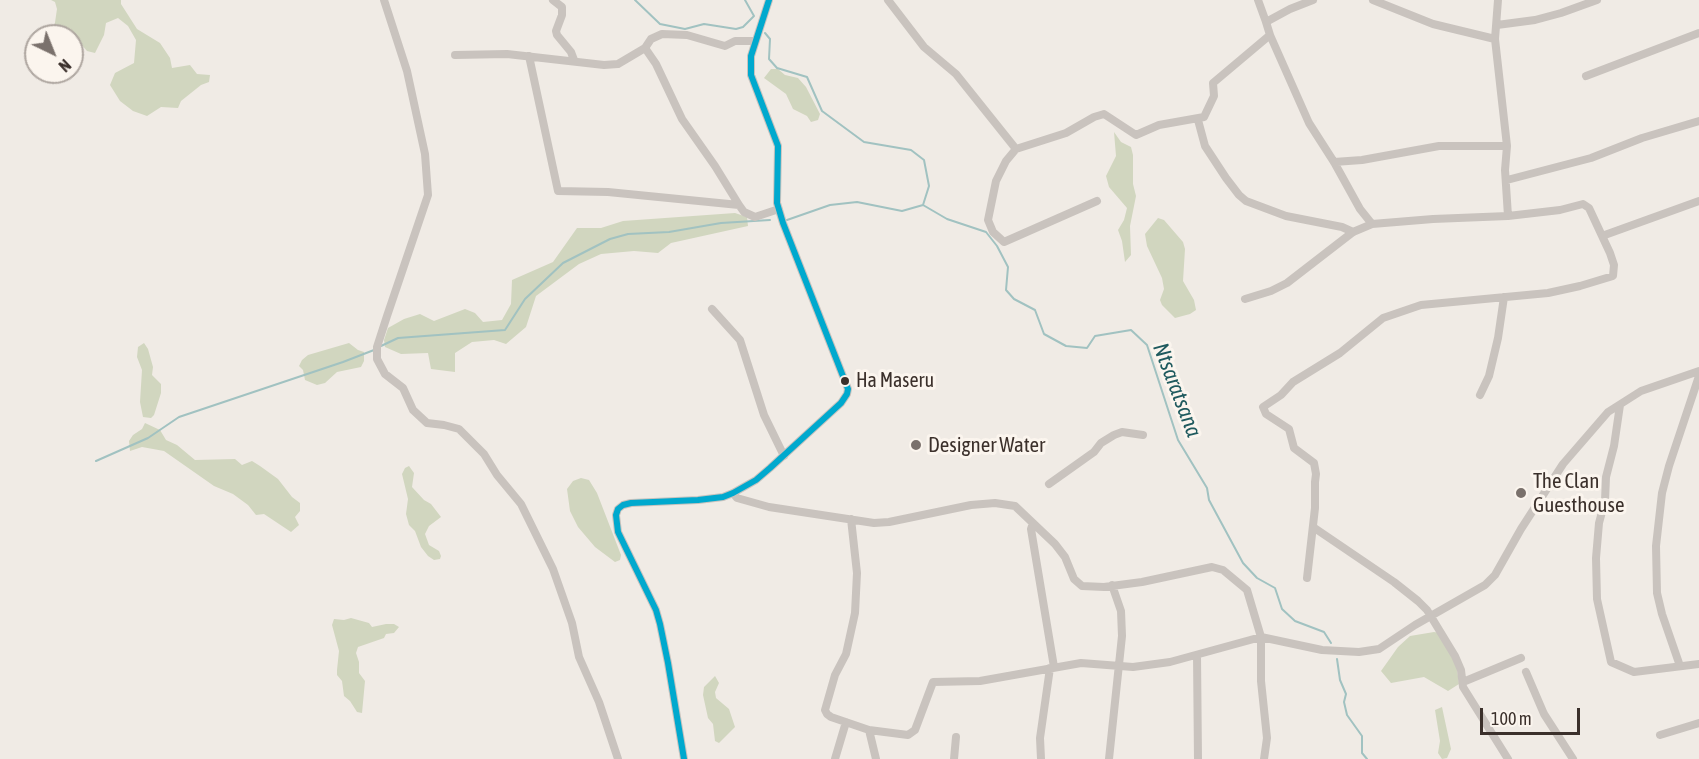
<!DOCTYPE html>
<style>
body{margin:0}
#map{position:relative;width:1699px;height:759px;overflow:hidden;background:#f0ebe5;font-family:"Asap Condensed",sans-serif}
canvas{display:block}
.north{position:absolute;left:24px;top:24px;width:60px;height:60px;box-sizing:border-box;background:#fbf5ee;border:2px solid #aea6a0;border-radius:50%;rotate:137deg;font-size:16px;font-weight:700;line-height:24px;text-align:center;color:#3b302b}
.north::after{content:'';display:block;margin:auto;width:21px;height:27px;background:#7a716c;clip-path:polygon(50% 0,100% 100%,50% 72%,0 100%)}
.scale{position:absolute;left:1480px;top:708px;width:100px;height:27px;box-sizing:border-box;border:3px solid #3b302b;border-top:0;padding-left:8px;font-size:18px;line-height:21px;white-space:nowrap;color:#3b302b;-webkit-text-stroke:4px #fbf5ee;paint-order:stroke}
</style>
<div id="map">
<canvas width="1699" height="759"></canvas>
<div class="north">N</div>
<div class="scale">100 m</div>
</div>
<script>
const g = document.querySelector('canvas').getContext('2d');
g.lineJoin = 'round';
function fill(path, color) {
  g.fillStyle = color;
  g.fill(path, 'evenodd');
}
function shape(rows) {
  const path = new Path2D();
  for (const r of rows) {
    path.moveTo(r[0], r[1]);
    for (let i = 2; i < r.length; i += 2) path.lineTo(r[i], r[i + 1]);
  }
  return path;
}
function trace(path, color, width, dash) {
  g.strokeStyle = color;
  g.lineWidth = width;
  g.lineCap = dash ? 'butt' : 'round';
  g.setLineDash(dash || []);
  g.stroke(path);
}
function drawText(font, color, halo, rows, align = 'center') {
  g.font = font + ' "Asap Condensed",sans-serif';
  g.lineWidth = 6;
  g.setLineDash([]);
  g.textBaseline = 'middle';
  g.strokeStyle = halo;
  g.fillStyle = color;
  for (const [text, x, y, turn = 0] of rows) {
    g.save();
    g.translate(x, y);
    g.rotate((+turn || 0) * Math.PI / 180);
    g.textAlign = isNaN(turn) ? turn : align;
    if (halo) g.strokeText(text, 0, 0);
    g.fillText(text, 0, 0);
    g.restore();
  }
}
fill(shape([
 [51,0,121,0,121,4,137,29,160,43,170,58,172,68,190,65,197,74,210,75,209,82,201,85,181,101,178,108,161,107,147,116,133,111,120,101,110,85,115,73,134,63,136,40,128,26,118,18,106,23,104,35,95,53,87,51,80,43,72,43,72,36,53,36,57,9,55,2],
 [771,69,778,69,785,75,798,78,806,87,820,114,818,120,811,122,807,116,793,109,786,94,764,78],
 [1114,132,1121,142,1131,147,1133,155,1133,184,1136,196,1130,226,1131,255,1125,262,1122,241,1118,230,1124,220,1127,208,1109,187,1106,176,1116,156],
 [735,213,747,217,748,226,671,243,658,253,634,251,601,254,579,264,536,296,526,327,506,344,494,340,472,342,455,353,455,372,431,369,428,353,401,354,385,347,384,340,388,328,404,319,420,314,434,321,465,309,475,313,483,322,502,320,511,304,512,280,553,262,577,228,601,228,623,221],
 [1158,218,1164,220,1183,242,1185,249,1183,281,1194,300,1196,310,1190,314,1175,318,1162,305,1160,300,1164,289,1162,278,1147,246,1145,234],
 [144,343,148,349,153,367,152,375,161,384,161,393,154,415,151,418,143,417,140,402,142,370,137,357,138,347],
 [349,343,358,350,364,352,364,361,361,367,337,372,325,383,317,385,305,380,303,370,299,366,302,360,308,355],
 [145,423,160,430,166,440,177,445,195,460,235,459,242,465,252,461,260,466,278,479,292,497,300,503,300,511,295,517,299,525,291,532,264,514,256,515,248,505,233,494,214,486,164,451,142,447,130,451,129,441,133,435,142,429],
 [409,466,414,473,412,487,424,500,431,504,441,517,429,526,425,534,429,545,439,551,441,556,440,559,434,560,428,556,421,547,415,531,409,525,406,514,408,499,402,474,405,468],
 [581,478,589,480,597,493,621,555,620,560,615,562,595,547,578,527,570,511,567,489,573,481],
 [351,618,369,623,372,627,386,624,394,624,399,627,394,633,386,634,384,638,358,647,356,653,359,662,359,673,365,681,362,713,357,712,350,701,344,696,342,681,337,675,337,670,339,651,332,625,334,619,344,620],
 [1434,632,1440,633,1456,661,1459,684,1448,691,1424,677,1391,683,1381,671,1398,647,1410,636],
 [715,676,719,683,715,692,716,698,729,709,735,727,719,743,715,741,713,724,708,718,703,695,704,687],
 [1442,707,1451,749,1447,758,1442,759,1438,753,1440,741,1435,710]
]), '#d1d6bf');
trace(shape([
 [635,0,660,24,685,29,704,24,736,29,743,27,754,16,745,0],
 [765,33,770,39,769,59,777,68,807,77,822,111,864,142,911,150,924,160,929,186,923,205,947,219,986,232,997,246,1008,267,1006,290,1014,299,1035,310,1044,334,1066,346,1087,348,1095,336,1131,330,1147,345,1178,440,1207,488,1209,500,1243,563,1257,578,1275,588,1282,609,1295,621,1324,632,1331,643],
 [787,220,830,205,857,202,902,211,923,205],
 [381,346,398,338,505,330,525,299,563,263,610,239,628,234,669,232,721,223,770,220],
 [96,461,148,438,179,417,343,362,374,350],
 [1337,659,1340,680,1346,694,1344,702,1347,715,1362,736,1362,753,1367,759]
]), '#a1c2c1', 2);
trace(shape([
 [384,0,407,71,425,154,428,195,387,316,377,347,377,359,385,374,403,388,413,410,427,423,444,425,459,429,484,454,497,475,521,504,553,569,572,623,579,657,599,702,618,759],
 [553,0,562,7,562,15,556,31,557,35,571,52,574,60],
 [888,0,924,47,956,74,1016,149],
 [1258,0,1266,22,1290,9,1313,0],
 [1373,0,1433,24,1495,39],
 [1497,25,1535,20,1561,13,1597,0],
 [1270,35,1309,123,1334,162,1360,209,1372,224,1433,219,1508,216,1505,170,1507,146,1495,39,1498,0],
 [455,55,507,54,604,65,618,64,645,48],
 [529,56,558,191,608,192,739,205,744,212,755,217,779,209],
 [1586,76,1699,33],
 [1198,120,1205,146,1226,178,1239,195,1246,201,1286,216,1342,227,1353,232],
 [1334,162,1362,160,1439,146,1507,146],
 [1507,180,1591,158,1642,138,1699,121],
 [1097,201,1004,242,993,232,988,220,996,181,1006,161,1016,149,1066,133,1094,117,1104,114,1136,135,1159,125,1204,117,1214,96,1213,83,1270,35,1266,22],
 [739,205,715,166,682,119,656,64,645,48,651,39,662,34,687,35,725,46,735,41,755,41],
 [1602,236,1699,201],
 [1245,299,1271,291,1287,283,1353,232,1372,224],
 [712,309,740,340,764,415,784,456],
 [1480,395,1489,376,1498,338,1504,297],
 [1620,405,1614,446,1606,477,1605,501,1599,523,1596,558,1597,599,1611,662,1634,672,1699,664],
 [1049,484,1094,452,1101,443,1114,435,1122,432,1143,435],
 [733,493,737,498,769,507,874,523,889,522,971,505,995,503,1015,506,1055,544,1065,557,1074,579,1082,586,1104,587,1142,582,1212,567,1223,570,1247,590,1261,637,1261,681,1267,738,1264,759],
 [851,519,857,573,855,613,846,654,835,675,825,710,827,714,831,717,869,730,908,735,915,730,933,682,980,681,1081,663,1133,667,1170,662,1261,637,1322,650,1359,652,1379,649,1415,625,1485,585,1495,575,1521,529,1563,464,1608,412,1641,391,1699,371],
 [1033,523,1031,529,1054,667],
 [1313,527,1394,582,1418,601,1427,610,1455,656,1461,670,1463,687,1508,759],
 [1307,578,1315,508,1315,482,1316,474,1314,463,1294,448,1289,429,1266,414,1263,407,1281,395,1293,382,1340,353,1383,318,1421,305,1548,293,1580,286,1613,276,1614,265,1610,253,1589,208,1583,204,1560,210,1508,216],
 [1197,655,1198,759],
 [1680,666,1662,614,1657,593,1656,546,1662,493,1669,466,1699,376],
 [1526,672,1544,714,1573,759],
 [1463,682,1521,658],
 [869,730,876,759],
 [1660,735,1699,723],
 [684,759,668,663,660,624,656,610,618,532,616,515,618,509,623,505,631,503,698,500,723,497,733,493,756,480,770,468,841,403,847,394,848,389,783,223,777,203,778,146,751,75,751,56,769,0],
 [835,759,846,722],
 [954,759,956,737],
 [1041,759,1040,738,1050,668],
 [1109,759,1122,636,1121,611,1112,585]
]), '#c9c3be', 8);
trace(shape([
 [684,759,668,663,660,624,656,610,618,532,616,515,618,509,623,505,631,503,698,500,723,497,733,493,756,480,770,468,841,403,847,394,848,389,783,223,777,203,778,146,751,75,751,56,769,0]
]), '#00a9ce', 6);
for (const [x, y, r, color] of [
 [845,381,5,"#3b302b"],
 [916,445,6,"#7a716c"],
 [1521,493,6,"#7a716c"]
]) {
  const dot = new Path2D();
  dot.arc(x, y, r, 0, 2 * Math.PI);
  g.fillStyle = color;
  g.fill(dot);
  trace(dot, '#fbf5ee', 2);
}
drawText('20px', '#3b302b', '#fbf5ee', [
 ["Ha Maseru",856,381]
], 'left');
drawText('21px', '#3b302b', '#fbf5ee', [
 ["Designer Water",928,445],
 ["The Clan",1533,481],
 ["Guesthouse",1533,505]
], 'left');
drawText('italic 22px', '#1f5a5e', '#fbf5ee', [
 ["Ntsaratsana",1177,390,69]
]);
</script>
